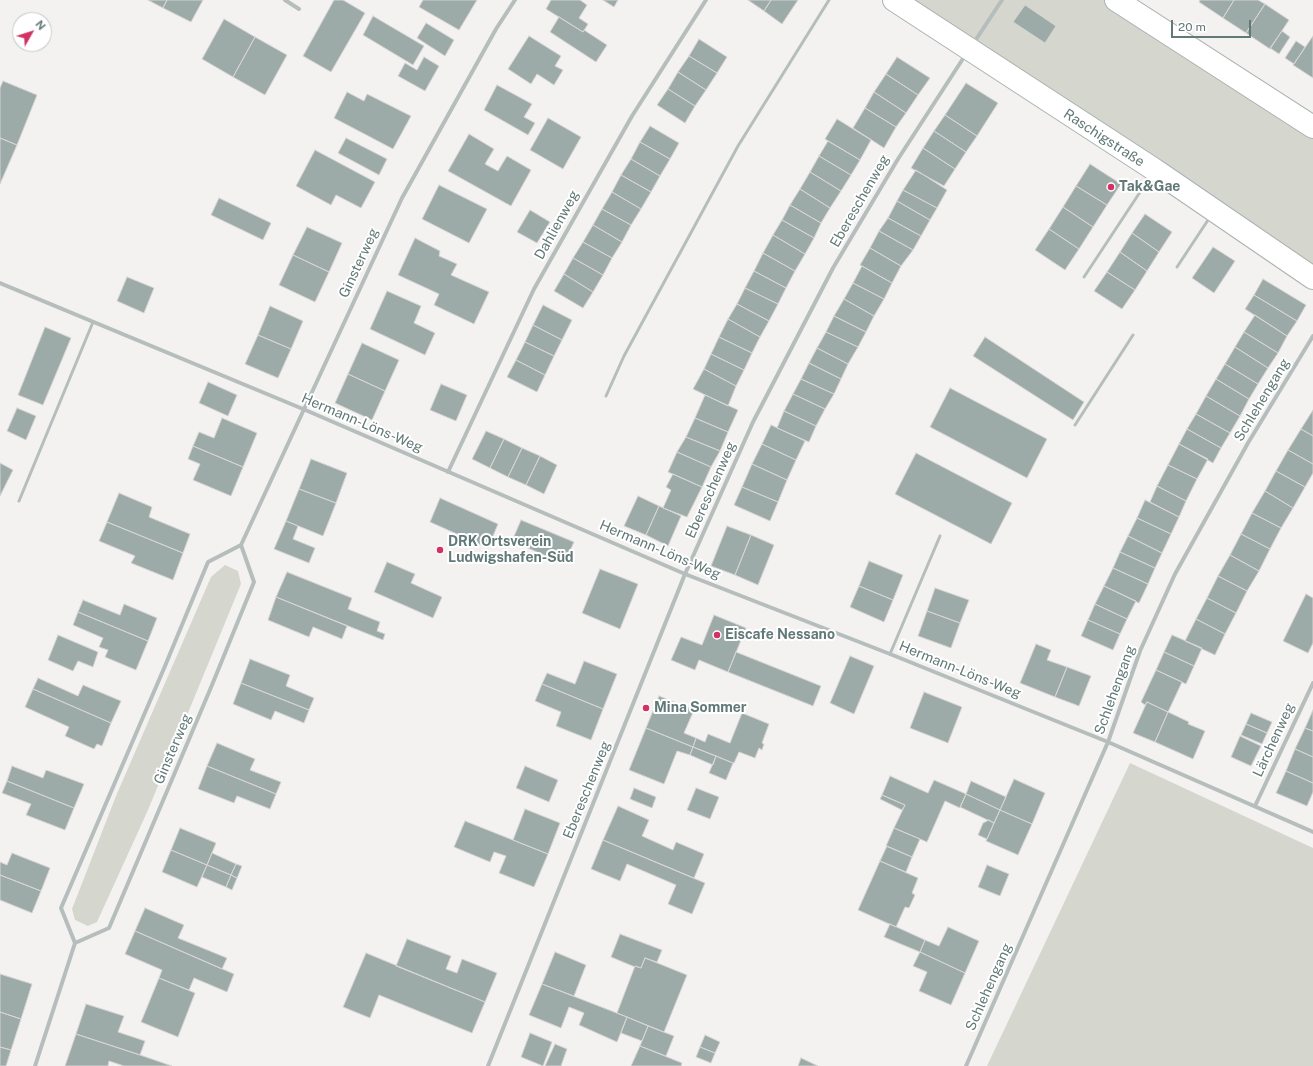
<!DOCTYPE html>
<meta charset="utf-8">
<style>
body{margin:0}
#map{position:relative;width:1313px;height:1066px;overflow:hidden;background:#f4f2f0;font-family:"Public Sans",sans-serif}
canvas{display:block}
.north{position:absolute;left:12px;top:12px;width:40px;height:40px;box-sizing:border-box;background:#fff;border:1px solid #c0c9c9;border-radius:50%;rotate:51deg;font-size:11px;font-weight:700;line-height:16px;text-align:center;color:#617977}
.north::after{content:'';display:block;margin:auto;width:14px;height:18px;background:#d13263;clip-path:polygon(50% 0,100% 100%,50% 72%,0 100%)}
.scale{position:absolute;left:1171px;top:20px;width:80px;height:18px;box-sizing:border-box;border:2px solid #617977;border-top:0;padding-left:5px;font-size:12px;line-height:14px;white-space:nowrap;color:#617977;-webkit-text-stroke:3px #fff;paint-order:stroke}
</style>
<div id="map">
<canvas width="1313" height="1066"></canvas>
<div class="north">N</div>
<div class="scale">20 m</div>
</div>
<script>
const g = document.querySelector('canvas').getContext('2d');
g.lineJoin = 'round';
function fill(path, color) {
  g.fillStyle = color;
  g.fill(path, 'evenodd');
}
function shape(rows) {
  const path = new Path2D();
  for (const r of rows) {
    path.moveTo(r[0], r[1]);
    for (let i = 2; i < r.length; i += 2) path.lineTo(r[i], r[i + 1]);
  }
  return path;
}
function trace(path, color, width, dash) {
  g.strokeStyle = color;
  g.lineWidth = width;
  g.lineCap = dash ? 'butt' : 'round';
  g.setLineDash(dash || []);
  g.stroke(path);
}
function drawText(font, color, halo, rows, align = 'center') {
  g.font = font + ' "Public Sans",sans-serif';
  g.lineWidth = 4;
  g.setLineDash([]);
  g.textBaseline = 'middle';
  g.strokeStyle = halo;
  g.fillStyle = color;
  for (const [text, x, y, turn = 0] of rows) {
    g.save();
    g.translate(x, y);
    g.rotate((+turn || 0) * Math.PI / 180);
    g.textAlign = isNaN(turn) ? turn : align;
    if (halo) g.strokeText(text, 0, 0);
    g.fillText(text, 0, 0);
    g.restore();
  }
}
fill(shape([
 [894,0,1116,0,1313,127,1313,278],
 [225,565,238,571,241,584,148,810,97,922,88,926,75,920,72,909,116,796,211,577],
 [1130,763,1313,848,1313,1066,987,1066]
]), '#d5d6ce');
const building = shape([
 [148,0,167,0,163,8,148,0],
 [167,0,203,0,191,22,163,8,167,0],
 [334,0,343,0,365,13,331,72,303,56,334,0],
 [423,0,477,0,459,30,419,7,423,0],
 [551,0,580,0,587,5,579,18,588,24,583,32,546,9,551,0],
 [603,0,618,0,614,7,603,0],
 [748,0,771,0,764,11,748,0],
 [771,0,798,0,782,24,764,11,771,0],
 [1200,0,1234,0,1223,18,1199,2,1200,0],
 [1234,0,1258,0,1265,4,1246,33,1223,18,1234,0],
 [1265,4,1289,20,1270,49,1246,33,1265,4],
 [1025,5,1056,26,1045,43,1013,22,1025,5],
 [373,16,424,46,413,65,363,35,373,16],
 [559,17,583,32,584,30,607,45,596,62,550,32,559,17],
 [224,19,255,37,233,77,202,59,224,19],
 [426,23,454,40,445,56,417,38,426,23],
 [1282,31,1290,37,1279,54,1270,48,1282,31],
 [529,36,561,56,555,66,563,70,554,85,537,74,531,84,508,69,529,36],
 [1313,36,1313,78,1293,65,1313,36],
 [255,37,287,55,265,95,233,77,255,37],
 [699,39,727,57,717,73,689,56,699,39],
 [1296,41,1305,47,1294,64,1285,58,1296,41],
 [689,56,717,73,706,90,678,72,689,56],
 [424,57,439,66,425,91,398,76,405,63,417,70,424,57],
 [897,57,930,78,918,95,886,74,897,57],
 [678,72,706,90,695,106,668,89,678,72],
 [886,74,918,95,906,113,874,92,886,74],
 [3,81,37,95,17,145,0,138,0,88,3,81],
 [966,83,998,103,977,136,945,115,966,83],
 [497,85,532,104,524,117,535,123,528,135,484,110,497,85],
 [668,89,695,106,685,123,657,105,668,89],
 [347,92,364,101,367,94,411,116,393,149,334,118,347,92],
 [874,92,906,113,896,127,865,108,874,92],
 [865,108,896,127,884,148,853,128,865,108],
 [945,115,977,136,966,152,934,131,945,115],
 [548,118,581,137,563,169,530,150,548,118],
 [837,119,871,140,860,160,825,139,837,119],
 [650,126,679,143,670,159,640,142,650,126],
 [934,131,966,152,955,169,923,148,934,131],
 [469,134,494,149,485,164,498,171,507,156,531,170,511,206,448,171,469,134],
 [0,138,17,145,0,184,0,138],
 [346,138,387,159,379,175,338,153,346,138],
 [828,141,860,160,851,175,819,156,828,141],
 [640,142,670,159,660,176,631,159,640,142],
 [923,148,955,169,944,186,911,168,923,148],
 [315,150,375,182,361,208,336,195,331,205,296,186,315,150],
 [819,156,851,175,841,191,810,172,819,156],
 [631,159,660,176,651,192,621,175,631,159],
 [1090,164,1121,184,1107,205,1076,186,1090,164],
 [916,170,947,190,937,208,903,190,916,170],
 [810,172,841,191,830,208,800,189,810,172],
 [621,175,651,192,641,209,612,192,621,175],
 [439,185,487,209,469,243,422,219,439,185],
 [1076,186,1107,205,1093,227,1063,207,1076,186],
 [800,189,830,208,821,223,790,205,800,189],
 [903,190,937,208,930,220,897,201,903,190],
 [612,192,641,209,631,225,602,209,612,192],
 [219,198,271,223,263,240,211,215,219,198],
 [897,201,930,220,921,236,888,218,897,201],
 [790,205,821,223,814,238,782,220,790,205],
 [1063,207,1093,227,1079,249,1049,229,1063,207],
 [602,209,631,225,622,242,593,225,602,209],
 [530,210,550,222,537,243,517,232,530,210],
 [1145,214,1172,232,1159,252,1132,233,1145,214],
 [888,218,921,236,913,250,879,231,888,218],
 [782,220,814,238,805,254,773,235,782,220],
 [593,225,622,242,612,258,583,242,593,225],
 [307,227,342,243,329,272,293,255,307,227],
 [1049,229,1079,249,1065,270,1035,250,1049,229],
 [879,231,913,250,901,266,870,248,879,231],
 [1132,233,1159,252,1147,271,1120,252,1132,233],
 [773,235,805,254,795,271,763,253,773,235],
 [415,238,440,251,439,256,457,264,451,275,489,292,474,324,434,305,439,294,398,275,415,238],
 [583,242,612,258,603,275,573,258,583,242],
 [1213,247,1235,261,1214,293,1192,278,1213,247],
 [870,248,901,266,892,283,860,265,870,248],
 [1120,252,1147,271,1135,290,1107,272,1120,252],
 [763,253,795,271,786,288,754,271,763,253],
 [293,255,329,272,315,302,279,285,293,255],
 [573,258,603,275,593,292,564,274,573,258],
 [862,266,892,283,884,299,853,283,862,266],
 [754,271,786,288,778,304,745,288,754,271],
 [1107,272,1135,290,1122,309,1094,291,1107,272],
 [564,274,593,292,583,308,554,291,564,274],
 [127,277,154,288,144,313,117,301,127,277],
 [1263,279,1306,305,1297,321,1254,295,1263,279],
 [853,283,884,299,874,316,844,299,853,283],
 [745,288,778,304,769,321,737,304,745,288],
 [387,291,421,306,414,323,435,333,425,355,370,329,387,291],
 [1254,295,1297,321,1287,336,1245,309,1254,295],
 [844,299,874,316,866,332,834,316,844,299],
 [737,304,769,321,760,337,728,319,737,304],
 [543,305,572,320,562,340,533,325,543,305],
 [270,306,303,321,291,349,258,335,270,306],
 [1255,315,1287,336,1278,353,1244,332,1255,315],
 [834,316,866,332,858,347,826,332,834,316],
 [728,319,760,337,752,353,719,337,728,319],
 [533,325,562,340,554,356,525,342,533,325],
 [45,327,71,338,43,405,18,395,45,327],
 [826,332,858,347,848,364,817,348,826,332],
 [1244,332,1278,353,1268,368,1235,347,1244,332],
 [258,335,291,349,278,378,245,364,258,335],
 [719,337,752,353,744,370,711,354,719,337],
 [985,337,1084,402,1073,420,973,356,985,337],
 [525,342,554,356,545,375,516,360,525,342],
 [362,343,399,360,385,391,348,374,362,343],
 [1235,347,1268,368,1258,384,1225,364,1235,347],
 [817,348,848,364,841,379,809,363,817,348],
 [711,354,744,370,736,386,704,369,711,354],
 [516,360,545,375,537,392,507,377,516,360],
 [809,363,841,379,834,394,801,379,809,363],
 [1225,364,1258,384,1249,399,1216,379,1225,364],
 [704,369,736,386,728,406,693,389,704,369],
 [348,374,385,391,372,420,335,403,348,374],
 [801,379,834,394,825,409,793,394,801,379],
 [1216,379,1249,399,1240,416,1206,396,1216,379],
 [208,382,237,395,228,416,199,403,208,382],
 [441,384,467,395,456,421,430,410,441,384],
 [950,388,1047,439,1027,478,930,427,950,388],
 [793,394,825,409,816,426,784,411,793,394],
 [705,395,738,410,728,432,695,418,705,395],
 [1206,396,1240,416,1230,433,1196,414,1206,396],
 [17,408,36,416,26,440,7,431,17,408],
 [1313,410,1313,436,1301,429,1313,410],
 [784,411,816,426,809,442,777,428,784,411],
 [1196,414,1230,433,1221,448,1187,429,1196,414],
 [222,418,257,433,243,467,193,446,199,432,214,438,222,418],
 [695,418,728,432,720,451,686,437,695,418],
 [771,425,805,441,796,460,762,444,771,425],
 [1187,429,1221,448,1213,463,1179,444,1187,429],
 [1301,429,1313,436,1313,464,1288,450,1301,429],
 [486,431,504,439,490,468,472,459,486,431],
 [686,437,720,451,711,467,677,452,686,437],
 [504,439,522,448,508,477,490,468,504,439],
 [762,444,796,460,787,480,752,464,762,444],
 [1179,444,1208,459,1197,479,1168,465,1179,444],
 [193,446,243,467,231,496,193,480,200,464,188,459,193,446],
 [522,448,540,456,526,485,508,477,522,448],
 [1288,450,1313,464,1313,473,1305,487,1276,471,1288,450],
 [677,452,711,467,702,487,668,472,677,452],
 [916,453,1012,503,991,544,895,494,916,453],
 [540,456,557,465,544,494,526,485,540,456],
 [311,459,347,473,336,503,299,489,311,459],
 [0,463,13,470,0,496,0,463],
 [752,464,787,480,778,502,742,487,752,464],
 [1168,465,1197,479,1186,501,1157,486,1168,465],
 [1276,471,1305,487,1293,508,1265,491,1276,471],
 [673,474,702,487,687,517,663,508,671,490,666,487,673,474],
 [1157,486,1186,501,1179,517,1150,502,1157,486],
 [742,487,778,502,770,521,734,505,742,487],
 [299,489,336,503,323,536,286,521,299,489],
 [1265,491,1293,508,1281,528,1252,513,1265,491],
 [119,493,152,507,149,517,190,534,183,553,107,522,119,493],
 [638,496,659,506,646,535,624,526,638,496],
 [440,498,498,524,488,548,430,522,440,498],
 [1145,500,1179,517,1171,534,1137,518,1145,500],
 [659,506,681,516,668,546,646,535,659,506],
 [1252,513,1281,528,1270,549,1241,534,1252,513],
 [1137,518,1171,534,1162,553,1128,536,1137,518],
 [521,520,574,542,564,564,512,541,521,520],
 [286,521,298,526,293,539,315,548,309,563,274,549,286,521],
 [107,522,183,553,173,580,131,563,135,556,99,541,107,522],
 [727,526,751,535,735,575,711,566,727,526],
 [1241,534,1270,549,1259,571,1230,555,1241,534],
 [751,535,774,545,758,585,735,575,751,535],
 [1128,536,1162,553,1155,568,1120,552,1128,536],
 [1120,552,1155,568,1148,584,1113,568,1120,552],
 [1230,555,1259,571,1247,591,1218,576,1230,555],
 [869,561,903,575,893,600,859,586,869,561],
 [387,562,415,574,411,583,442,597,433,618,374,592,387,562],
 [1113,568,1148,584,1139,603,1104,586,1113,568],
 [600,569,638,584,620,629,582,613,600,569],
 [287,572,352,598,348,609,380,622,377,631,385,634,383,640,276,597,287,572],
 [1218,576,1247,591,1236,613,1207,598,1218,576],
 [859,586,893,600,884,622,850,607,859,586],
 [1104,586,1136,601,1127,619,1095,604,1104,586],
 [935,588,969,600,960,623,927,611,935,588],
 [1306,594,1313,598,1313,643,1308,653,1283,641,1306,594],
 [276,597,347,626,342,639,313,627,309,637,268,620,276,597],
 [1207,598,1236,613,1225,634,1196,619,1207,598],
 [83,600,120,615,124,604,157,618,148,641,78,612,83,600],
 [1095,604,1127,619,1120,634,1088,620,1095,604],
 [927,611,960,623,951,648,918,636,927,611],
 [78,612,148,641,136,670,105,657,108,650,99,647,103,638,73,625,78,612],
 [714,615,746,628,728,672,699,660,695,670,671,660,681,637,702,645,714,615],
 [1196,619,1225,634,1215,655,1185,641,1196,619],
 [1088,620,1120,634,1113,650,1081,636,1088,620],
 [58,635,98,652,93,667,78,661,73,671,48,660,58,635],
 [1172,635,1202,648,1194,666,1164,652,1172,635],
 [1036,644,1051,650,1047,660,1067,667,1055,697,1020,683,1036,644],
 [736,652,821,686,813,706,728,672,736,652],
 [1164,652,1194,666,1186,684,1156,670,1164,652],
 [850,656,874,666,854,714,830,703,850,656],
 [250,659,290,675,286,686,314,698,309,710,241,683,250,659],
 [584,661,617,674,603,709,542,684,547,673,575,684,584,661],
 [1067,667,1091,676,1079,706,1055,697,1067,667],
 [1156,670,1182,682,1168,712,1147,702,1145,705,1141,702,1156,670],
 [38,678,78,696,83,685,121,701,111,723,33,689,38,678],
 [241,683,309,710,304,723,275,711,271,720,233,704,241,683],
 [542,684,603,709,591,740,556,726,561,712,535,701,542,684],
 [33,689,111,723,102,746,97,744,94,749,65,736,69,727,25,707,33,689],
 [924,692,962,707,948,743,910,728,924,692],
 [659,696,694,710,684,733,696,738,693,747,646,728,659,696],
 [1147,702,1168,712,1155,742,1133,733,1147,702],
 [1313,710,1313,731,1305,728,1313,710],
 [1168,712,1189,722,1188,724,1205,731,1193,759,1155,742,1168,712],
 [742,713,769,724,762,743,764,744,762,750,759,748,755,758,739,752,734,763,733,763,693,747,696,738,705,742,708,734,730,743,742,713],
 [1251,713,1272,722,1267,733,1246,724,1251,713],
 [1246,724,1267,733,1262,744,1241,735,1246,724],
 [646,728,693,747,690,755,677,751,664,784,629,770,646,728],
 [1305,728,1313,731,1313,757,1295,749,1305,728],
 [1240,736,1261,746,1251,766,1231,757,1240,736],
 [217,743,255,759,250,770,281,782,276,794,207,766,217,743],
 [693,747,716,756,713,765,690,755,693,747],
 [1295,749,1313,757,1313,783,1286,771,1295,749],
 [716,756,733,763,726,780,709,773,716,756],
 [12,766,43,778,46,770,84,784,74,808,7,781,12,766],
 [207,766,276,794,270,809,237,796,234,803,198,789,207,766],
 [525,766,558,780,549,802,516,788,525,766],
 [1286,771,1313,783,1313,792,1307,806,1276,793,1286,771],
 [890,776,928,793,934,780,966,794,960,808,945,801,927,842,894,828,905,805,882,795,890,776],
 [1014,779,1045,793,1032,824,1000,810,1014,779],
 [7,781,74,808,65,830,26,815,31,804,2,793,7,781],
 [971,781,1006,797,1000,810,966,794,971,781],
 [634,788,656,797,652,808,630,799,634,788],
 [696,788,719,797,710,819,687,810,696,788],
 [966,794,1000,810,994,823,960,807,966,794],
 [882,795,905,805,902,810,880,799,882,795],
 [618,806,649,820,642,836,673,850,676,842,704,854,694,878,603,840,618,806],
 [525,809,560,823,548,854,513,840,525,809],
 [1000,810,1032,824,1018,855,986,841,1000,810],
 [989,820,994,823,987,839,978,835,983,823,989,820],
 [465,821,548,854,534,887,499,873,506,856,494,852,490,862,454,847,465,821],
 [180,828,216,843,207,865,171,850,180,828],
 [894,828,920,839,912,857,886,846,894,828],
 [603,840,705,883,692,914,668,904,676,885,627,864,620,881,591,869,603,840],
 [887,846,912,857,906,872,880,861,887,846],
 [171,850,207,865,197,887,162,872,171,850],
 [12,853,50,868,41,891,0,875,0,862,7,865,12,853],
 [212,853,236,864,231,875,207,865,212,853],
 [880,861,918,878,912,893,915,895,909,908,905,907,896,927,858,910,880,861],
 [236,864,242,866,237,878,231,875,236,864],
 [207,865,231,875,226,887,202,877,207,865],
 [987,865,1009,874,1000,896,978,887,987,865],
 [0,875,41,891,32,913,0,900,0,875],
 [231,875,237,878,232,890,226,887,231,875],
 [145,908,184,925,178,938,227,958,222,969,135,931,145,908],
 [890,924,925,940,920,952,884,937,890,924],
 [948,927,979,941,965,973,920,952,925,940,939,946,948,927],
 [135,931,234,974,227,992,194,978,189,990,159,978,162,970,125,954,135,931],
 [620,934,662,950,657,962,645,958,641,968,635,966,635,967,611,957,620,934],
 [407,939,451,956,446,969,457,973,462,959,497,973,485,1002,396,966,407,939],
 [555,952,586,965,574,996,542,984,555,952],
 [920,952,965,973,951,1005,919,991,927,972,913,966,920,952],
 [366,953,485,1002,472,1033,379,995,370,1018,343,1007,366,953],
 [645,958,687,975,664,1032,617,1013,635,966,641,968,645,958],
 [0,974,32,984,21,1019,0,1012,0,974],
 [159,978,195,993,178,1037,141,1022,159,978],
 [542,984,627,1017,617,1042,579,1025,584,1013,569,1007,561,1028,529,1015,542,984],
 [86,1004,124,1016,118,1032,145,1041,140,1055,76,1034,86,1004],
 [0,1012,21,1019,11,1050,0,1047,0,1012],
 [627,1017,648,1026,642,1041,621,1033,627,1017],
 [648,1026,674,1036,666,1056,640,1046,648,1026],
 [530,1033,552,1042,543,1066,521,1057,530,1033],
 [76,1034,140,1055,172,1066,124,1066,109,1061,108,1066,65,1066,76,1034],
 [705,1035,720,1042,715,1053,700,1047,705,1035],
 [555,1044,567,1049,561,1066,545,1066,555,1044],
 [640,1046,682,1063,681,1066,631,1066,640,1046],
 [0,1047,11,1050,6,1066,0,1066,0,1047],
 [700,1047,715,1053,711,1063,696,1057,700,1047],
 [801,1058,818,1066,798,1066,801,1058]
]);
fill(building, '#9caaa8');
trace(building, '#d5d4d3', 1);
const secondary = shape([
 [894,0,1155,170,1313,278],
 [1116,0,1313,127]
]);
trace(secondary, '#a9b3b2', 24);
trace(shape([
 [1177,267,1210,217],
 [1084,277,1150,177],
 [606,396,624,356,738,146,829,0],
 [1075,425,1133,335],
 [19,501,93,322],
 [890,654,940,536]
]), '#b6bebd', 3);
trace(shape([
 [285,0,299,9],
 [973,44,1002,0],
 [0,283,303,409,685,574,890,654,1108,742,1313,832],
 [448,472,534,289,632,116,706,0],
 [1255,806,1313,683],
 [75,943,109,928,212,685,254,582,241,545],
 [35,1066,75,943,61,908,165,666,208,562,241,545,402,198,496,29,515,0],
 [488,1066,685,574,753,422,833,268,898,159,966,54],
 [966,1066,1108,742,1140,651,1175,574,1248,443,1313,336]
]), '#b6bebd', 4);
trace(secondary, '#fff', 22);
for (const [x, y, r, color] of [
 [1111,187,4,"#d13263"],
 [440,550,4,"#d13263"],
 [717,635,4,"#d13263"],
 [646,708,4,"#d13263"]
]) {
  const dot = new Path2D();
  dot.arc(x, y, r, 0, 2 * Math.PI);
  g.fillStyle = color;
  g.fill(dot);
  trace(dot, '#fff', 1.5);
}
drawText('14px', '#617977', '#fff', [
 ["Raschigstraße",1104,138,33],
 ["Ebereschenweg",860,201,-60],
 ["Dahlienweg",557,225,-61],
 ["Ginsterweg",359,263,-65],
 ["Schlehengang",1262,400,-59],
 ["Hermann-Löns-Weg",362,423,23],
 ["Ebereschenweg",711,490,-66],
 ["Hermann-Löns-Weg",660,550,23],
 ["Hermann-Löns-Weg",960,670,22],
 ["Schlehengang",1115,690,-70],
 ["Lärchenweg",1274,740,-65],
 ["Ginsterweg",173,749,-67],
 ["Ebereschenweg",587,790,-68],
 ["Schlehengang",989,987,-66]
]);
drawText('bold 14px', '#617977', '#fff', [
 ["Tak&Gae",1119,187],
 ["DRK Ortsverein",448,542],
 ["Ludwigshafen-Süd",448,558],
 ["Eiscafe Nessano",725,635],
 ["Mina Sommer",654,708]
], 'left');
</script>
